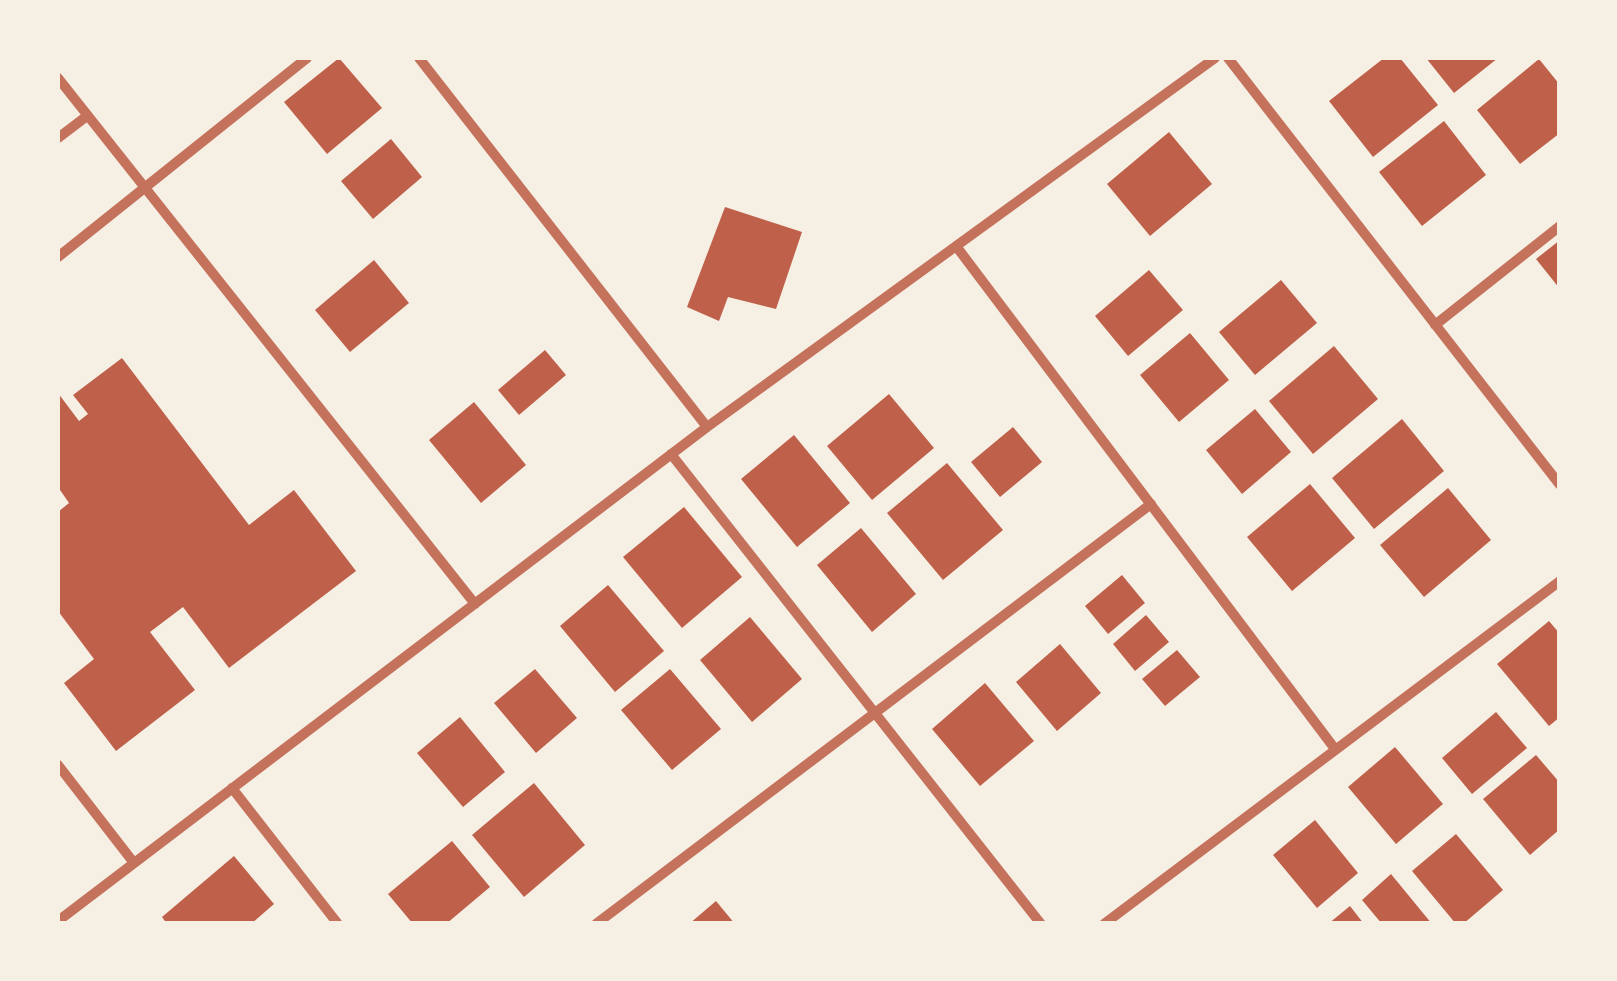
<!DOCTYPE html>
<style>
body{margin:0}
#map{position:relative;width:1617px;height:981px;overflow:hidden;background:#f6efe4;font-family:"Archivo Narrow",sans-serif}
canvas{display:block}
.frame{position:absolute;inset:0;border:60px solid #f6efe4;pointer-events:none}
</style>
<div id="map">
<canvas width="1617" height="981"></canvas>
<div class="frame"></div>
</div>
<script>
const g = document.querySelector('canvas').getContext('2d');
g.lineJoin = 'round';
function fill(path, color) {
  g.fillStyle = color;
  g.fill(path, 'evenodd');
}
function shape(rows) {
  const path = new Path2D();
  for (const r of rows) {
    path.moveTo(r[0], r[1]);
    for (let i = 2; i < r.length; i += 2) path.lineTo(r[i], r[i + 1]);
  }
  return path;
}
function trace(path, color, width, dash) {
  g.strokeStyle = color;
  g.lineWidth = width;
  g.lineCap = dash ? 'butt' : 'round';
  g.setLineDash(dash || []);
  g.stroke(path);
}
fill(shape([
 [339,58,382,108,327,154,284,102],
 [1384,58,1400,58,1438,105,1373,157,1329,101],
 [1426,58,1498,58,1454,93],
 [1539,59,1560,85,1560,133,1520,164,1477,110],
 [1444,121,1486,175,1422,226,1379,172],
 [1169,132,1212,184,1150,236,1107,184],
 [391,139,422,177,373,219,341,181],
 [725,207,802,232,776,309,728,297,719,321,687,307],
 [1560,240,1560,289,1536,259],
 [374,260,409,303,350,352,315,310],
 [1149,270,1183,310,1128,356,1095,316],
 [1281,280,1317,323,1255,375,1219,332],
 [1190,333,1229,380,1179,422,1140,375],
 [1334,346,1378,399,1313,454,1269,401],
 [545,350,566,375,519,415,498,390],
 [122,358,249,525,294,490,356,571,229,668,183,607,150,632,195,690,116,751,64,683,94,659,58,611,58,512,69,503,58,487,58,393,79,421,88,414,73,395],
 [889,394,934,448,872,500,827,446],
 [474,402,526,465,481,503,429,440],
 [1255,409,1291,452,1242,494,1206,450],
 [1402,419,1444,471,1374,529,1332,478],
 [1013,427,1042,462,1000,497,971,462],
 [794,435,850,503,797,547,741,479],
 [947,463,1003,530,943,580,887,513],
 [1310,484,1355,538,1292,591,1247,537],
 [1448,488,1491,540,1424,597,1380,545],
 [684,507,742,577,682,628,623,557],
 [861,528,916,594,872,632,817,565],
 [1122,575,1145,603,1108,634,1085,606],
 [608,585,664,651,615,692,560,626],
 [1146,615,1169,642,1135,671,1113,644],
 [750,617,802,679,752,722,700,660],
 [1549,621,1560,634,1560,717,1549,726,1497,664],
 [1060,644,1101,693,1057,731,1016,682],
 [1177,650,1200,677,1165,706,1142,679],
 [535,669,577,718,536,753,494,703],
 [670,669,721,729,672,770,621,710],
 [985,683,1034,741,980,786,932,729],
 [1496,712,1527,748,1472,794,1442,758],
 [460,717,505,772,463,807,417,753],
 [1395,747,1443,804,1396,844,1348,787],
 [1536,755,1560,783,1560,829,1530,855,1483,799],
 [534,783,585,845,524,897,472,835],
 [1315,820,1358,873,1317,908,1273,855],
 [1456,834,1503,890,1463,924,1456,924,1412,871],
 [452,841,490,887,446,924,413,924,388,894],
 [234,856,274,904,251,924,167,924,162,917],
 [1391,874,1432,924,1382,924,1362,900],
 [716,901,735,924,689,924],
 [1350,906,1364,924,1328,924]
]), '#bf614a');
trace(shape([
 [419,58,707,427],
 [1228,58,1560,485],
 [58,78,475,604],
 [58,138,87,116],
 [956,246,1335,749],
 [58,257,307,58],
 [1435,325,1560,226],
 [671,454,1041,924],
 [58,765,134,863],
 [232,788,338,924],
 [58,921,707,427,1215,58],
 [596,924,1151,504],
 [1104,924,1560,581]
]), '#c5725c', 10);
</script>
